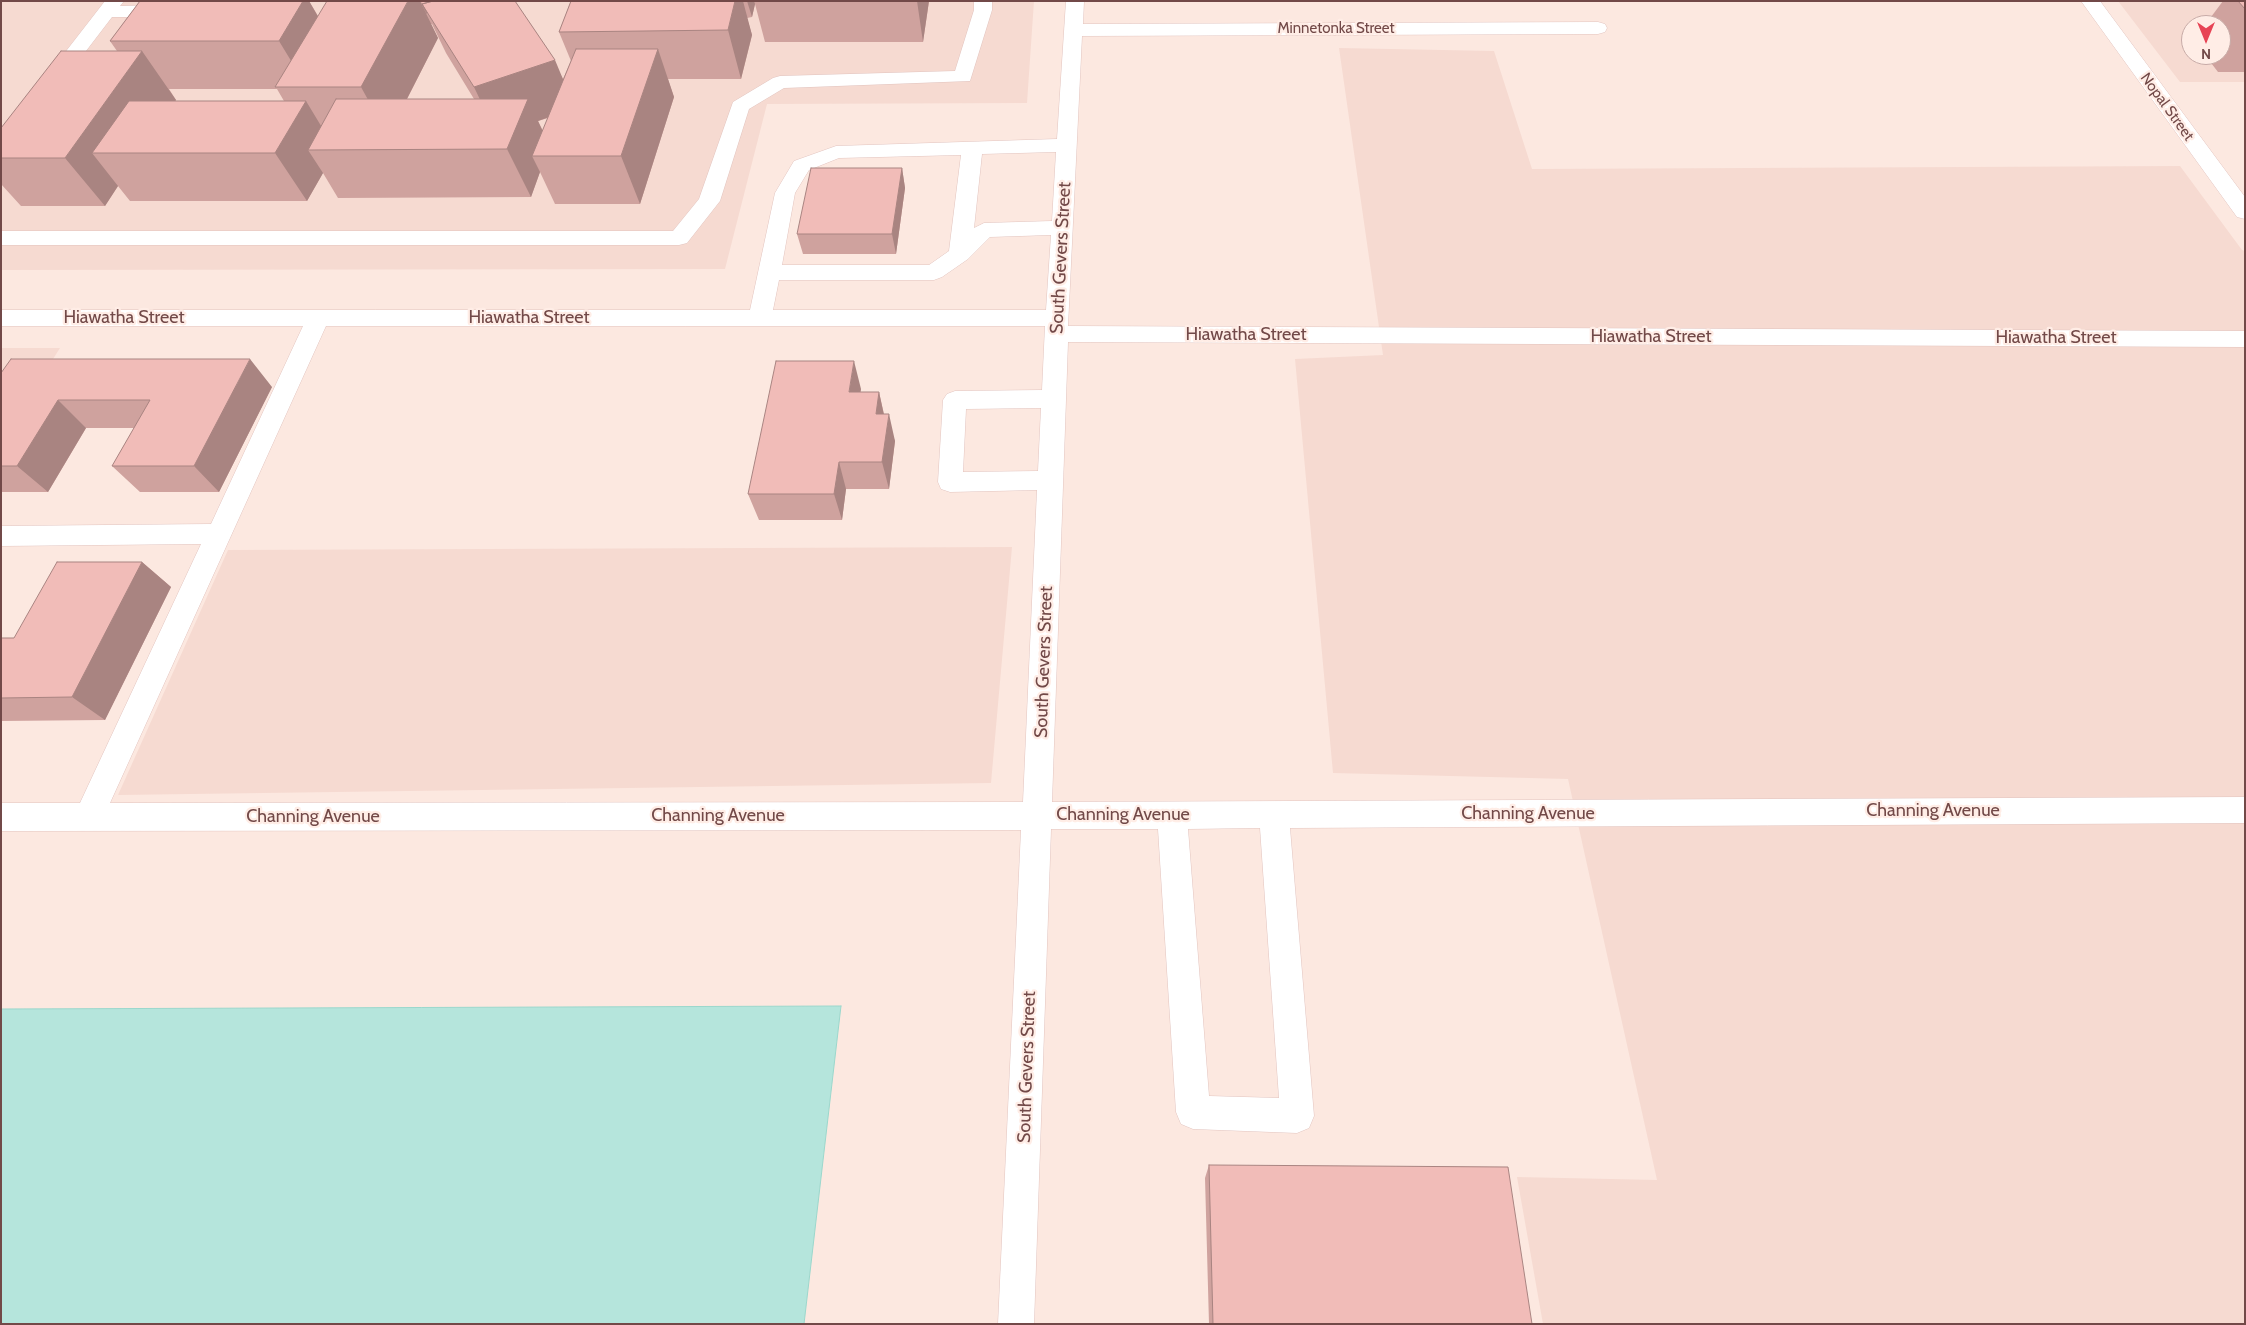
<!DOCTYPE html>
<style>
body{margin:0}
#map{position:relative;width:2246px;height:1325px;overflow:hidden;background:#fce8e0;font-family:Cabin,sans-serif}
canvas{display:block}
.frame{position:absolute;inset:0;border:2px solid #724948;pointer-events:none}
.north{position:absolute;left:2181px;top:15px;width:50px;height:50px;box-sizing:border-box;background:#ffede6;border:1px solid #c7aba7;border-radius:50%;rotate:180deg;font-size:14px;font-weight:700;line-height:20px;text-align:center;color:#724948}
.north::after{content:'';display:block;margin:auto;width:18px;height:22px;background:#e74455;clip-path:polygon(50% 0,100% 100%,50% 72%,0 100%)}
</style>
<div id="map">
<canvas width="2246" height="1325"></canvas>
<div class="frame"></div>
<div class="north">N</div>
</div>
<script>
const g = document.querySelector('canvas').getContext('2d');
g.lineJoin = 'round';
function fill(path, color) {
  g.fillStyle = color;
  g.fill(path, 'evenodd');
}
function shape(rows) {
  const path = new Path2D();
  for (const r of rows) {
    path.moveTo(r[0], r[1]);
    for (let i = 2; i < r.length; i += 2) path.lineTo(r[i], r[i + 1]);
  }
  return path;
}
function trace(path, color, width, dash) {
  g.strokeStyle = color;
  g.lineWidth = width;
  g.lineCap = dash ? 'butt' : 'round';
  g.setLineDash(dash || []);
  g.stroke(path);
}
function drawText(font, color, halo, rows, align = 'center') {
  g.font = font + ' Cabin,sans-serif';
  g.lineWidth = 4.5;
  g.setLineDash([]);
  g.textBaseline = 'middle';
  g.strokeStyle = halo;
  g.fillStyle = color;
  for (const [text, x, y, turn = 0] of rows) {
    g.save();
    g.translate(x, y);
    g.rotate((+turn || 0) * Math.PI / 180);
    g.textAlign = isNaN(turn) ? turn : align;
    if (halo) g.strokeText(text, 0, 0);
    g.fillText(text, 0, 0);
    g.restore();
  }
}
fill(shape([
 [1,1,1034,1,1027,103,767,104,725,269,1,270],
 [2118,1,2245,1,2245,82,2180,82],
 [2191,25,2221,25,2221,55,2191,55],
 [1339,48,1494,51,1532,169,2180,166,2242,250,2245,251,2245,1324,1543,1324,1517,1177,1657,1180,1568,779,1333,773,1295,359,1383,355],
 [1,348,60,348,1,441],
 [1012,547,991,783,118,795,228,550]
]), '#f6dad1');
const water = shape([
 [841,1006,804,1324,1,1324,1,1009,841,1006]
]);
fill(water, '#b5e5dc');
trace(water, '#9bd7cc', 1);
const minor = shape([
 [105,1,124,1,120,6,168,5,175,7,177,11,175,15,168,17,112,17,60,85,53,87,46,85,43,81,46,77,105,1],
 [974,1,992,1,992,10,970,81,784,88,749,109,720,201,687,243,679,245,1,245,1,231,673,231,699,199,733,102,773,78,780,76,955,71,974,10,974,1],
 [1066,1,1084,1,1083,24,1598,22,1605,24,1607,28,1605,32,1598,34,1082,36,1068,326,2245,331,2245,347,1068,342,1052,802,2245,797,2245,823,1290,828,1314,1116,1309,1128,1297,1133,1193,1129,1181,1124,1176,1112,1158,829,1051,829,1034,1324,998,1324,1021,830,1,831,1,803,80,803,201,544,1,546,1,526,211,524,303,326,1,326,1,310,750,310,775,193,794,161,836,146,1057,139,1066,1],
 [1056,152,1052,221,984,223,974,228,982,154,1056,152],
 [961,155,949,251,929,265,782,265,795,193,809,170,839,158,961,155],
 [1051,235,1046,310,773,310,779,280,934,280,942,277,968,259,990,237,1051,235],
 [326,326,1045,326,1042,390,955,391,947,394,943,400,938,482,941,489,950,492,1037,490,1023,802,110,803,326,326],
 [1041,408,1038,471,963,472,966,409,1041,408],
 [1260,828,1279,1098,1209,1096,1188,829,1260,828],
 [2081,1,2100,1,2245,197,2245,219,2237,217,2081,1]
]);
trace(minor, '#e2c4bf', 1);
fill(minor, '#fff');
fill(shape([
 [140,1,309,1,318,16,515,1,563,79,571,61,559,32,571,1,929,1,923,42,765,42,755,4,752,17,747,18,752,35,741,79,668,79,674,97,640,204,555,204,540,172,531,197,338,198,323,173,307,201,130,201,118,186,105,206,21,206,1,184,1,128,117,51,110,41],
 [431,24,432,24,446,53,474,99,407,99,438,38],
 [169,89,277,89,284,101,175,101,176,100],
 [548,118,543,131,538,121],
 [2223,1,2245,1,2245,72,2218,72,2205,55,2221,55,2221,25,2205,25],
 [902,168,905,188,896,254,803,254,797,234],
 [1,373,272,387,219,492,140,492,112,466,134,428,86,428,48,492,1,492],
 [861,389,860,392,879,392,884,414,895,441,889,489,846,489,842,520,759,520,748,494],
 [142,562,171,587,105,720,1,721,1,638,14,638],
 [1209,1165,1532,1324,1209,1324,1205,1178]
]), '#cfa29e');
fill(shape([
 [303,1,309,1,334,44,307,87,279,41],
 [408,1,420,1,438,38,388,136,361,87],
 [735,1,743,1,752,35,741,79,728,30],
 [747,1,754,1,755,4,752,17],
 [917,1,929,1,923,42],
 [658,49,674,97,640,204,621,156],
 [142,51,176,100,140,153,92,153,118,186,105,206,65,158],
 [555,60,575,108,538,121,550,147,532,156,540,172,531,197,507,149,497,135,474,87],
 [306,101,335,149,308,150,323,173,307,201,275,153],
 [902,168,905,188,896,254,892,234],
 [250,359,272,387,219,492,194,466],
 [854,361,861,389,856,420,849,392],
 [879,392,885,420,876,414],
 [58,400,86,428,48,492,17,466],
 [889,414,895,441,889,489,882,462],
 [839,462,846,489,842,520,834,494],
 [142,562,171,587,105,720,72,697]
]), '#a98481');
const building = shape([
 [140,1,303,1,279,41,110,41,140,1],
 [327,1,408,1,361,87,275,87,327,1],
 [420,1,433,1,422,4,427,13,426,13,420,1],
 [433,1,515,1,555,60,474,87,422,4,433,1],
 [571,1,735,1,728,30,559,32,571,1],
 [2238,1,2245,1,2245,9,2238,1],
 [576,49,658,49,621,156,532,156,576,49],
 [61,51,142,51,65,158,1,158,1,128,61,51],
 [336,99,528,99,507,149,308,150,336,99],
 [129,101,306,101,275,153,92,153,129,101],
 [811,168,902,168,892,234,797,234,811,168],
 [11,359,250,359,194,466,112,466,150,400,58,400,17,466,1,466,1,373,11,359],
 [776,361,854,361,849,392,879,392,876,414,889,414,882,462,839,462,834,494,748,494,776,361],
 [57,562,142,562,72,697,1,698,1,638,14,638,57,562],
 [1209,1165,1508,1167,1532,1324,1213,1324,1209,1165]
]);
fill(building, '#f1bcb8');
trace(building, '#a98481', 1);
drawText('15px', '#724948', '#ffede6', [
 ["Minnetonka Street",1336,29],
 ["Nopal Street",2167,107,54]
]);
drawText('18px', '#724948', '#ffede6', [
 ["South Gevers Street",1061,258,-87],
 ["Hiawatha Street",124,318],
 ["Hiawatha Street",529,318],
 ["Hiawatha Street",1246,335],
 ["Hiawatha Street",1651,337],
 ["Hiawatha Street",2056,338],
 ["South Gevers Street",1044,662,-88],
 ["Channing Avenue",1933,811],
 ["Channing Avenue",1528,814],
 ["Channing Avenue",1123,815],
 ["Channing Avenue",718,816],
 ["Channing Avenue",313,817],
 ["South Gevers Street",1027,1067,-88]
]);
</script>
